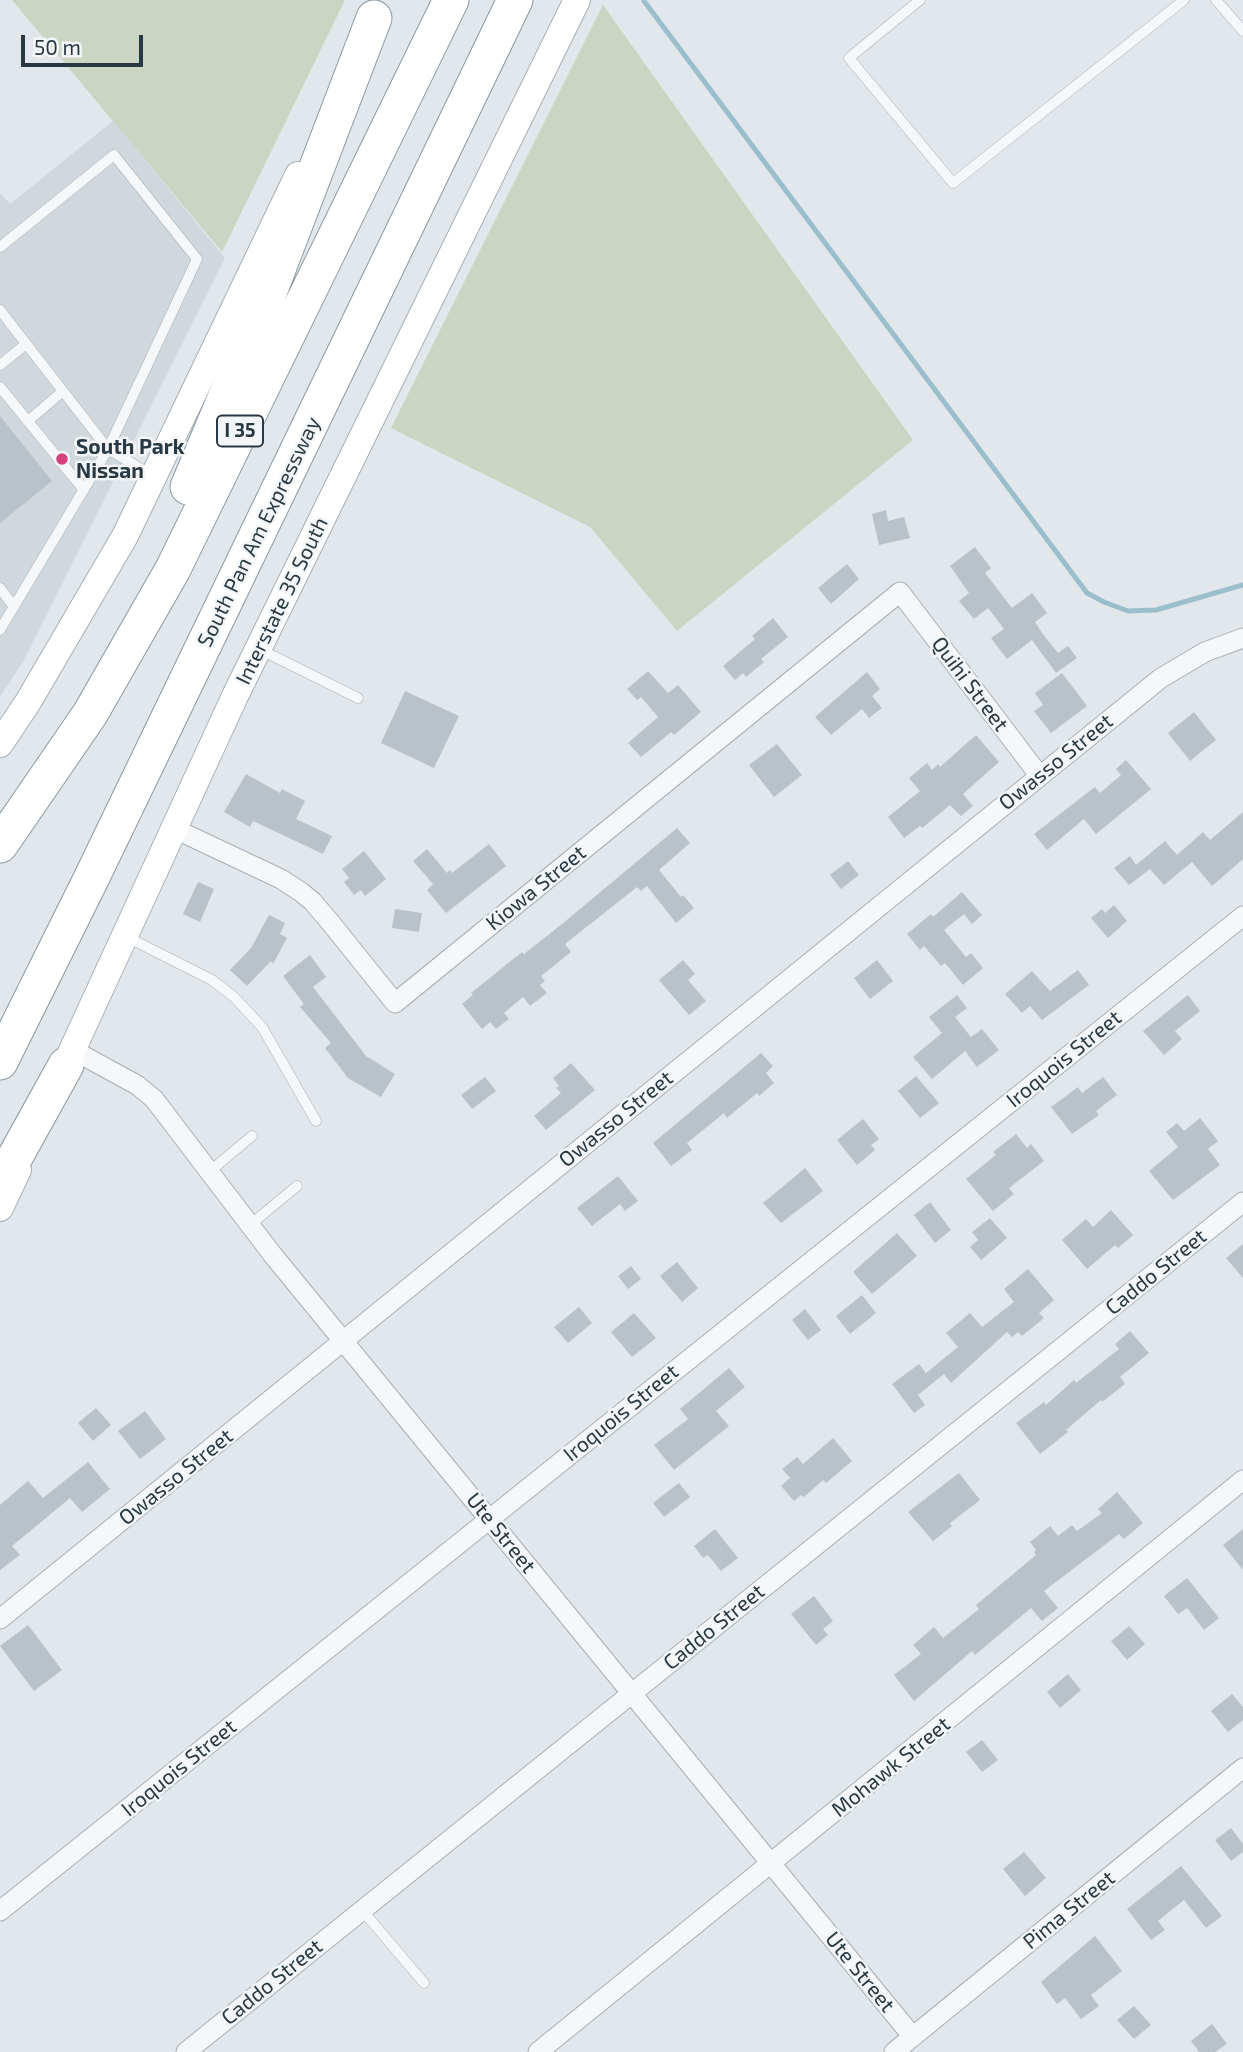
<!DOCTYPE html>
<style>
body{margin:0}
#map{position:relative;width:1243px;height:2052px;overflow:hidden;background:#e2e7eb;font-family:"Exo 2",sans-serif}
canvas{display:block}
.scale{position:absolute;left:21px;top:35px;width:122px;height:32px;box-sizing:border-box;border:4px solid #293944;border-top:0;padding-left:9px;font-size:21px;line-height:24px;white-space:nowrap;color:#293944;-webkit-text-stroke:5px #f2f6f8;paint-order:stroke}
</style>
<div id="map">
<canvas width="1243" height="2052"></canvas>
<div class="scale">50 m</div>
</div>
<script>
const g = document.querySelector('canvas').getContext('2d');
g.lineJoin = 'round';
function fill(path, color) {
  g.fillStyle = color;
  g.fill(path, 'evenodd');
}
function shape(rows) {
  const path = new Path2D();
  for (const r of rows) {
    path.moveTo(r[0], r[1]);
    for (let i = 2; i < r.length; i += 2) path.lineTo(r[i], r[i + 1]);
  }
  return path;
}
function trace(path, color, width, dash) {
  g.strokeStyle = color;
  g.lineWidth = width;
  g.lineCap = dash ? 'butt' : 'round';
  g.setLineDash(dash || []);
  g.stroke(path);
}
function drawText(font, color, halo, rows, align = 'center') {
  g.font = font + ' "Exo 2",sans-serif';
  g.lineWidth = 5;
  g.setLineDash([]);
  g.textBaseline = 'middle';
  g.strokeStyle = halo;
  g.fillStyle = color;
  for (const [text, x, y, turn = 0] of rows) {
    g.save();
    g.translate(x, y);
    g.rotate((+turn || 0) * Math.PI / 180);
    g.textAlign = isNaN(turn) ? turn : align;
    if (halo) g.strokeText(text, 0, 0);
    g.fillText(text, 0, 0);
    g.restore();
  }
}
fill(shape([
 [113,121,225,258,24,660,0,697,0,193,10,204]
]), '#d0d7dd');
fill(shape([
 [12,0,345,0,222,252],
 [603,5,913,440,677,631,590,527,391,428]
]), '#cbd5c3');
trace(shape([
 [644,1,1087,593,1104,602,1128,611,1156,610,1243,585]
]), '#9bbecc', 5);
fill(shape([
 [0,416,52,481,0,523],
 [886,510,888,521,904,517,910,538,879,545,872,514],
 [975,547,991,568,985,573,1012,608,1032,593,1047,613,1035,622,1042,633,1058,653,1068,646,1077,658,1056,673,1032,640,1007,659,991,638,1004,629,988,608,974,619,959,601,969,593,950,566],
 [847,564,859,579,831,604,818,588],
 [773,618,788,637,761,659,764,662,746,677,743,673,735,680,723,666,755,639,752,636],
 [648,671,668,693,678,685,701,712,674,735,671,732,641,757,628,743,658,717,641,697,637,700,627,689],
 [867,672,880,689,872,696,882,708,869,718,862,709,831,735,815,717],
 [1062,673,1087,706,1051,733,1034,711,1043,705,1035,693],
 [405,691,459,716,434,768,381,743],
 [1194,712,1216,740,1190,761,1168,733],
 [976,735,999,762,963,794,973,806,961,816,950,805,922,828,920,826,904,838,888,817,920,791,909,778,927,763,932,770,938,764,940,767],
 [777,744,802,775,774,797,749,765],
 [1126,760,1151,789,1096,834,1084,819,1047,850,1034,834,1095,787,1100,793,1121,775,1116,769],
 [246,774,280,793,282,789,305,801,296,819,332,836,323,854,253,821,250,827,224,812],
 [1243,812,1243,859,1212,886,1192,862,1164,885,1150,869,1129,885,1114,868,1130,856,1136,865,1165,841,1177,855,1203,832,1210,840],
 [677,828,690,843,659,870,681,897,683,895,694,908,676,923,647,886,641,891,637,887,565,944,571,952,541,976,545,981,540,985,547,993,530,1006,523,997,504,1013,509,1019,496,1029,490,1022,482,1029,462,1004,473,995,471,993,522,952,524,954,562,924],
 [489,844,506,866,446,913,427,890,433,884,413,861,427,849,447,873,450,870,452,873],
 [364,851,386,879,365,896,361,890,354,895,344,882,349,878,342,869],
 [848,861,859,875,841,889,830,875],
 [198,882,214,889,200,922,183,914],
 [962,892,982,915,972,924,964,914,944,930,966,957,971,953,983,968,963,985,945,963,941,966,924,946,920,950,907,934,931,914,933,917],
 [1114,905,1127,921,1108,938,1091,918,1102,909,1105,913],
 [395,909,422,913,419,932,392,928],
 [269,915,285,923,280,934,287,938,273,964,271,961,247,986,230,970,251,948],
 [310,955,326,977,313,987,366,1056,395,1074,381,1097,348,1078,325,1048,331,1043,300,1007,304,1004,283,976],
 [683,960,695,974,688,980,706,1001,689,1015,659,980],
 [877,960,893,981,870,999,854,978],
 [1078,970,1089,985,1042,1020,1030,1006,1022,1013,1005,994,1032,971,1050,991],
 [957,995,967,1008,955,1017,971,1037,982,1029,999,1050,977,1067,965,1051,932,1079,913,1057,942,1033,929,1017],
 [1188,995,1200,1011,1175,1031,1182,1039,1164,1055,1143,1031],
 [761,1053,773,1066,766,1073,774,1083,759,1096,757,1093,727,1118,724,1113,687,1143,692,1150,671,1166,653,1143],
 [571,1063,595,1090,546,1130,534,1116,561,1093,556,1088,559,1086,553,1078],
 [916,1076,939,1103,920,1118,898,1091],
 [485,1077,496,1091,472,1109,461,1095],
 [1103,1077,1117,1095,1096,1111,1099,1115,1072,1134,1051,1107,1078,1087,1082,1093],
 [1200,1118,1218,1141,1208,1149,1220,1165,1173,1200,1149,1171,1178,1147,1166,1132,1177,1123,1184,1131],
 [863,1119,879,1139,871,1145,875,1150,857,1165,837,1140],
 [1016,1134,1027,1148,1031,1144,1044,1161,1009,1188,1014,1194,993,1211,966,1179,996,1155,993,1152],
 [805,1168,823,1191,781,1223,763,1203],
 [618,1176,638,1201,625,1211,620,1204,592,1226,577,1208],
 [930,1202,951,1230,935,1243,914,1215],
 [1111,1210,1133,1235,1118,1248,1115,1245,1087,1269,1062,1240,1086,1219,1093,1227],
 [990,1218,1007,1238,981,1260,970,1247,978,1240,972,1232],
 [897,1233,917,1256,872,1294,853,1272],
 [1243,1244,1243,1278,1226,1258],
 [677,1262,698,1288,682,1302,660,1276],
 [631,1266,641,1279,628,1289,618,1276],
 [1028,1269,1054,1300,1039,1313,1044,1318,1022,1336,1018,1332,1012,1337,1007,1332,951,1383,944,1374,918,1395,925,1405,914,1413,892,1384,919,1364,926,1373,958,1347,946,1333,970,1313,982,1327,1014,1302,1004,1289],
 [862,1295,876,1313,850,1334,836,1316],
 [579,1307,592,1323,568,1343,554,1327],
 [805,1309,821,1330,808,1340,792,1320],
 [634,1313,656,1338,632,1357,611,1332],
 [1130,1331,1149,1353,1120,1377,1125,1384,1102,1402,1101,1400,1066,1430,1068,1432,1040,1454,1016,1423,1044,1402,1046,1405,1074,1380,1076,1383,1119,1349,1115,1344],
 [729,1368,745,1387,716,1411,729,1426,674,1470,654,1445,688,1419,680,1409],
 [96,1408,111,1425,93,1441,78,1423],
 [145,1411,166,1439,140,1459,118,1431],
 [833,1438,852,1461,826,1483,823,1480,804,1497,801,1495,794,1501,781,1486,790,1478,782,1469,797,1457,803,1464],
 [88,1462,110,1489,82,1512,70,1498,12,1546,20,1555,0,1570,0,1505,28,1481,43,1498],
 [959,1473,980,1500,950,1523,952,1526,933,1541,908,1512],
 [679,1483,690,1497,664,1517,653,1503],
 [1117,1492,1143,1523,1124,1539,1119,1534,1044,1591,1058,1608,1042,1621,1031,1608,975,1655,972,1651,914,1701,894,1675,921,1654,913,1645,934,1627,943,1638,979,1609,976,1605,1036,1555,1034,1552,1036,1550,1030,1542,1050,1526,1058,1536,1072,1525,1077,1531,1102,1513,1098,1509],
 [715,1529,738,1558,721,1571,708,1555,703,1558,694,1546],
 [1243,1529,1243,1570,1223,1545],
 [1187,1578,1219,1618,1204,1630,1187,1608,1178,1614,1164,1596],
 [814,1596,833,1621,823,1629,828,1635,816,1645,791,1614],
 [28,1625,62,1670,34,1691,0,1646],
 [1129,1626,1145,1644,1127,1660,1111,1641],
 [1068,1674,1081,1690,1060,1708,1047,1692],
 [1232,1694,1243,1707,1243,1720,1228,1732,1211,1711],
 [982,1740,998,1760,982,1772,966,1752],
 [1231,1828,1243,1844,1243,1852,1231,1861,1215,1840],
 [1024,1852,1046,1878,1025,1896,1003,1869],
 [1181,1866,1222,1916,1206,1928,1184,1900,1158,1921,1165,1930,1151,1940,1127,1909],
 [1095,1936,1122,1971,1091,1995,1099,2006,1081,2019,1065,1998,1057,2004,1041,1982],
 [1134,2006,1151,2025,1134,2039,1117,2020],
 [1212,2024,1227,2044,1215,2052,1199,2052,1191,2041]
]), '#b9c2c9');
const service = shape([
 [920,0,849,58,953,183,1184,0],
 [1216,0,1243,31],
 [0,247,114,155,197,259,108,449,0,630],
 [0,310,108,449,153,476],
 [0,365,26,344],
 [0,387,84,490],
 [28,421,63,391],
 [0,588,14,607],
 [259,649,358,698],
 [127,937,212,980,234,997,262,1027,316,1121],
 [209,1172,252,1136],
 [250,1225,297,1186],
 [362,1910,424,1983]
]);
const minor = shape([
 [175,829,281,879,301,892,312,901,330,922,395,1003,900,592,1039,775],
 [73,1050,137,1085,154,1099,272,1254,913,2037],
 [0,1619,1161,678,1205,652,1243,638],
 [0,1911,1243,916],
 [186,2052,1243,1202],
 [538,2052,1243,1480],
 [894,2052,1243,1768]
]);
const secondary = shape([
 [0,744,28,702,125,536,298,175],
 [58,1081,235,696,577,0],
 [0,1208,18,1170]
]);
const motorway = shape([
 [188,487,265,303,374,18],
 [0,845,90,714,173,569,451,0],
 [0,1062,90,881,515,0],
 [0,1184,66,1065]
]);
trace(service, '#a7afb6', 11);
trace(minor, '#a7afb6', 21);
trace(secondary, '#a7afb6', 28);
trace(motorway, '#8898a2', 37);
trace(service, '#f5f7f9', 10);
trace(minor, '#f5f7f9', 19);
trace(secondary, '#fff', 26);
trace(motorway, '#fff', 35);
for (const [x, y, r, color] of [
 [62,459,7,"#d44279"]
]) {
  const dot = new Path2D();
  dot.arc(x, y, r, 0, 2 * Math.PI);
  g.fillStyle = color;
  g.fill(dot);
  trace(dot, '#f2f6f8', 2.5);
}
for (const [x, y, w] of [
 [240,431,46]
]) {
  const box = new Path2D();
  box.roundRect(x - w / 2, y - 15.5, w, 31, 5);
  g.fillStyle = '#f2f6f8';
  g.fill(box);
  trace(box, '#293944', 2);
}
drawText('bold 19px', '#293944', null, [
 ["I 35",240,431]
]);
drawText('bold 21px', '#293944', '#f2f6f8', [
 ["South Park",76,447],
 ["Nissan",76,471]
], 'left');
drawText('21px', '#293944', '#f2f6f8', [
 ["South Pan Am Expressway",259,532,-64],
 ["Interstate 35 South",282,601,-64],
 ["Quihi Street",970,684,53],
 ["Owasso Street",1056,762,-39],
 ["Kiowa Street",536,888,-39],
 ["Iroquois Street",1064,1059,-39],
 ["Owasso Street",616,1119,-39],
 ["Caddo Street",1156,1272,-39],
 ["Iroquois Street",621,1413,-39],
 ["Owasso Street",176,1477,-39],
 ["Ute Street",501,1533,51],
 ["Caddo Street",714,1627,-39],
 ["Mohawk Street",891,1767,-39],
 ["Iroquois Street",179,1768,-39],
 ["Pima Street",1069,1910,-39],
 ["Ute Street",860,1972,51],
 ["Caddo Street",272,1982,-39]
]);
</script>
